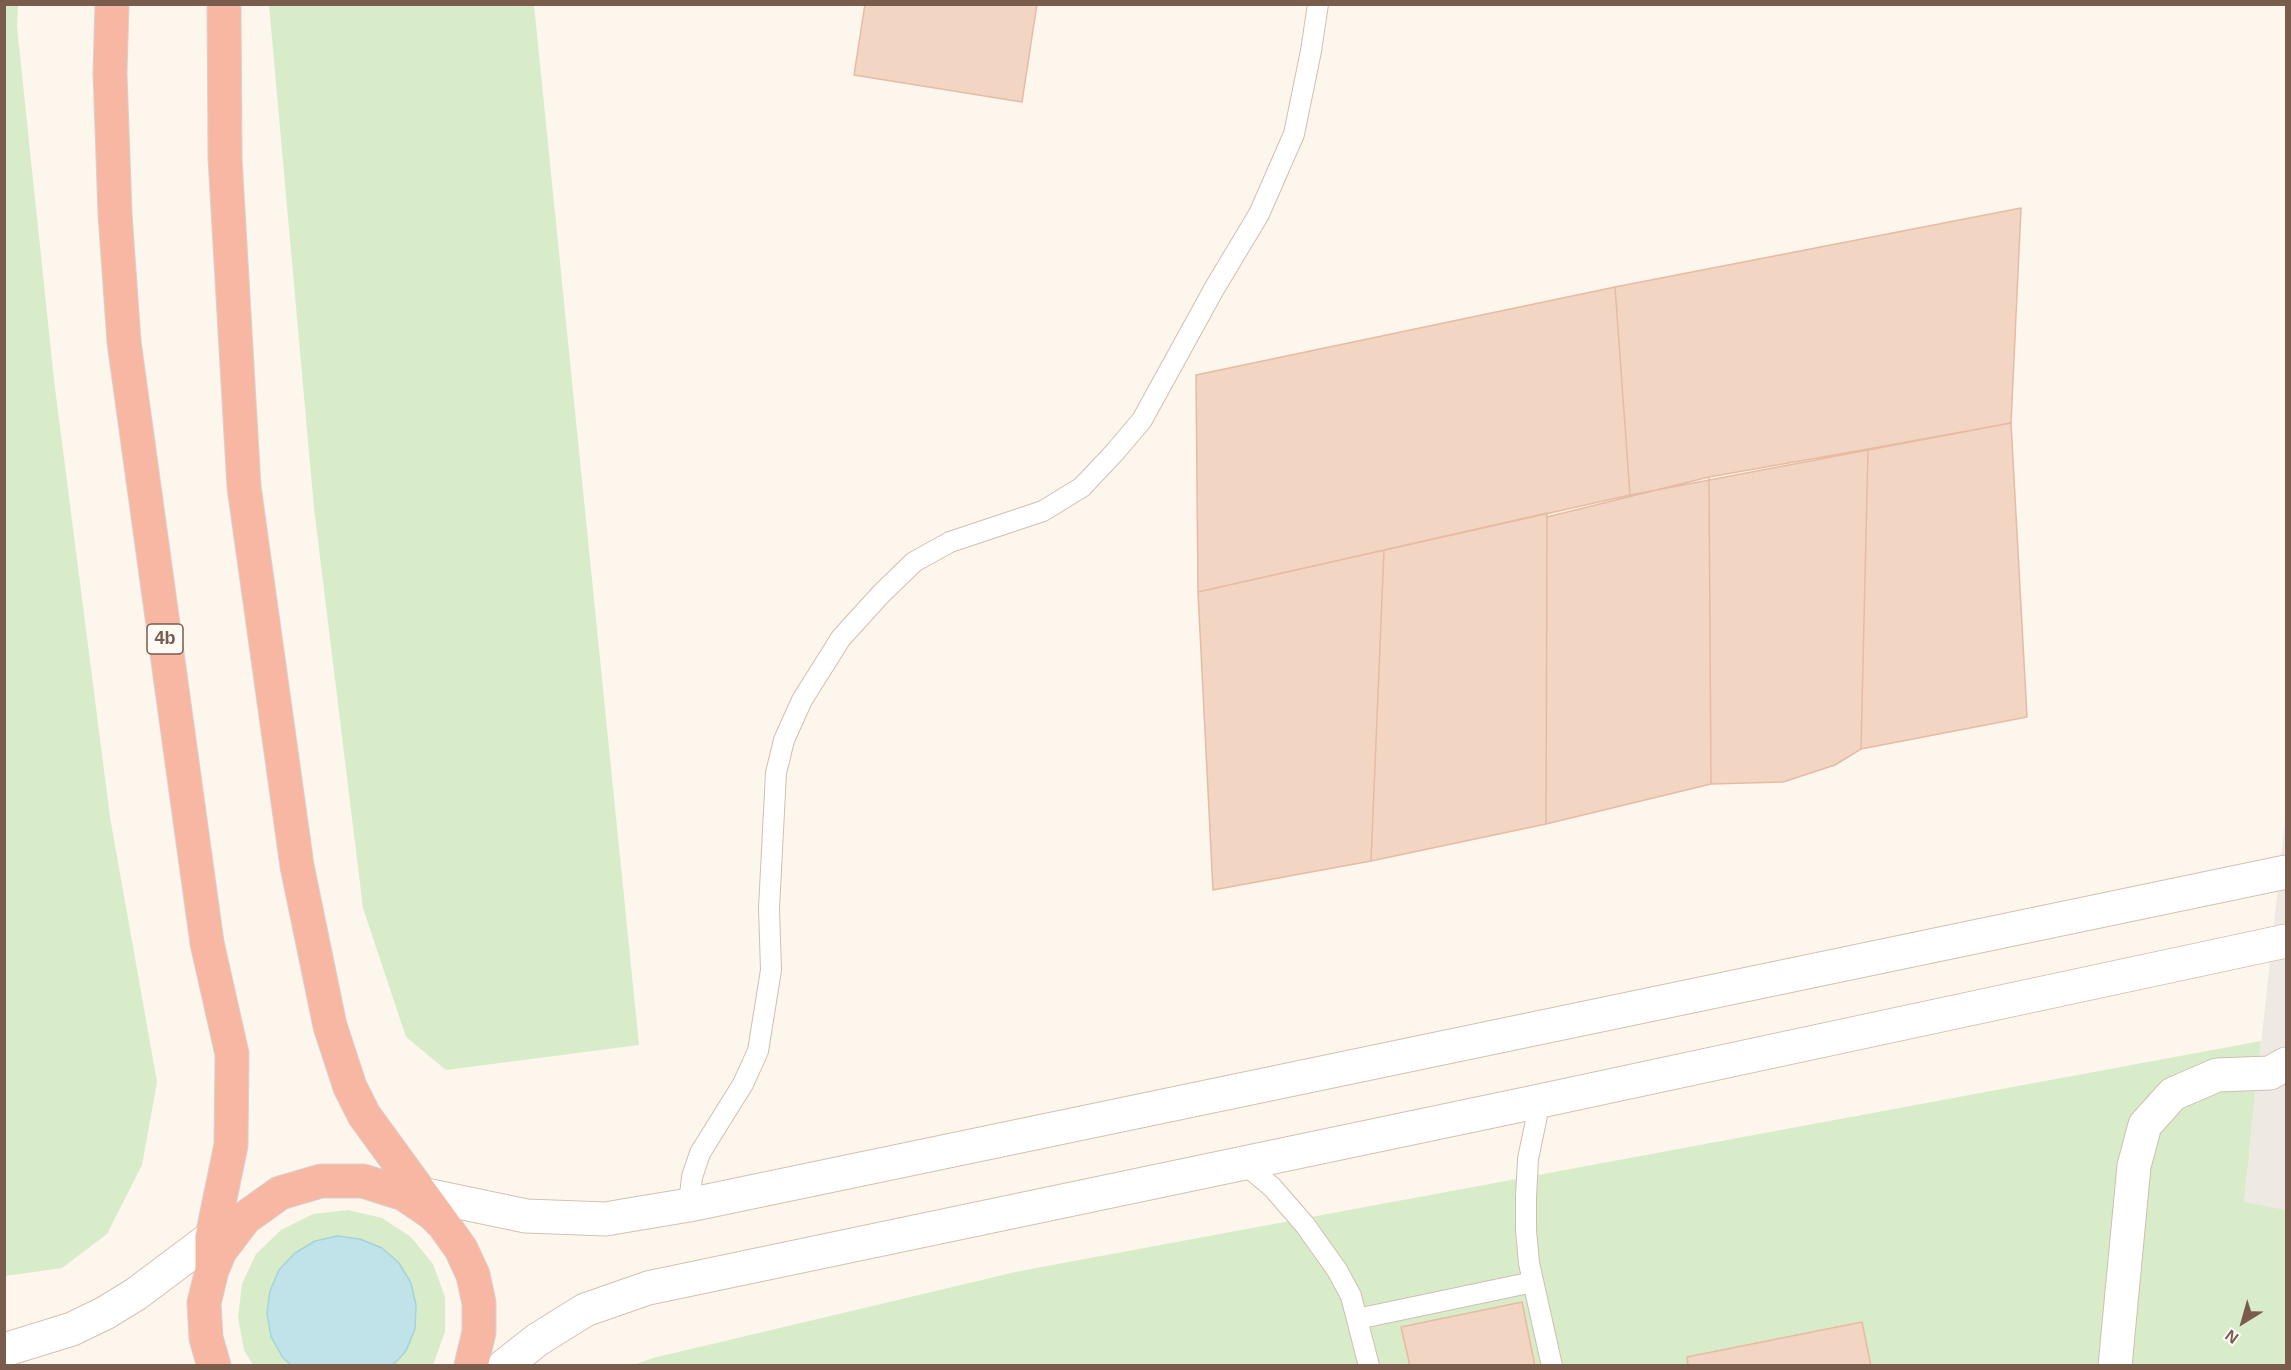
<!DOCTYPE html>
<style>
body{margin:0}
#map{position:relative;width:2291px;height:1370px;overflow:hidden;background:#fdf6ec;font-family:Helvetica,sans-serif}
canvas{display:block}
.frame{position:absolute;inset:0;border:6px solid #7a5c4d;pointer-events:none}
.north{position:absolute;left:2213px;top:1292px;width:60px;height:60px;-webkit-text-stroke:4px #fffaf3;paint-order:stroke;rotate:217deg;font-size:16px;font-weight:700;line-height:24px;text-align:center;color:#7a5c4d}
.north::after{content:'';display:block;margin:auto;width:21px;height:27px;background:#7a5c4d;clip-path:polygon(50% 0,100% 100%,50% 72%,0 100%)}
</style>
<div id="map">
<canvas width="2291" height="1370"></canvas>
<div class="frame"></div>
<div class="north">N</div>
</div>
<script>
const g = document.querySelector('canvas').getContext('2d');
g.lineJoin = 'round';
function fill(path, color) {
  g.fillStyle = color;
  g.fill(path, 'evenodd');
}
function shape(rows) {
  const path = new Path2D();
  for (const r of rows) {
    path.moveTo(r[0], r[1]);
    for (let i = 2; i < r.length; i += 2) path.lineTo(r[i], r[i + 1]);
  }
  return path;
}
function trace(path, color, width, dash) {
  g.strokeStyle = color;
  g.lineWidth = width;
  g.lineCap = dash ? 'butt' : 'round';
  g.setLineDash(dash || []);
  g.stroke(path);
}
function drawText(font, color, halo, rows, align = 'center') {
  g.font = font + ' Helvetica,sans-serif';
  g.lineWidth = 4.5;
  g.setLineDash([]);
  g.textBaseline = 'middle';
  g.strokeStyle = halo;
  g.fillStyle = color;
  for (const [text, x, y, turn = 0] of rows) {
    g.save();
    g.translate(x, y);
    g.rotate((+turn || 0) * Math.PI / 180);
    g.textAlign = isNaN(turn) ? turn : align;
    if (halo) g.strokeText(text, 0, 0);
    g.fillText(text, 0, 0);
    g.restore();
  }
}
fill(shape([
 [2286,811,2286,1210,2244,1203]
]), '#efe9e4');
fill(shape([
 [4,5,18,5,17,27,54,380,110,817,157,1082,142,1165,107,1234,62,1268,5,1276],
 [269,5,534,5,639,1045,446,1070,406,1037,363,908,314,508],
 [2261,1041,2244,1202,2286,1210,2286,1365,631,1366,653,1358,1020,1271],
 [348,1210,382,1218,411,1237,433,1264,445,1297,445,1332,433,1365,253,1365,244,1350,238,1317,242,1284,256,1254,281,1230,313,1214]
]), '#d8ecc9');
const water = shape([
 [337,1236,360,1239,382,1248,399,1263,411,1283,416,1305,415,1329,406,1351,393,1365,291,1365,283,1358,271,1337,267,1313,270,1291,279,1270,295,1253,315,1241,337,1236]
]);
fill(water, '#bfe3e8');
trace(water, '#a5d3da', 1.5);
const building = shape([
 [865,4,1037,4,1022,102,854,75,865,4],
 [2021,208,2011,423,1630,495,1615,287,2021,208],
 [1615,287,1630,495,1198,592,1196,375,1615,287],
 [2011,423,2027,717,1861,749,1868,449,2011,423],
 [1868,449,1861,749,1835,765,1783,782,1711,784,1709,477,1868,449],
 [1709,477,1711,784,1546,824,1547,517,1709,477],
 [1547,513,1546,824,1371,861,1384,550,1547,513],
 [1384,550,1371,861,1213,890,1198,592,1384,550],
 [1522,1302,1535,1366,1410,1366,1401,1327,1522,1302],
 [1862,1322,1871,1366,1688,1366,1687,1357,1862,1322]
]);
fill(building, '#f3d5c3');
trace(building, '#e6bba3', 1.5);
const lane = shape([
 [1540,1101,1528,1159,1526,1197,1526,1230,1529,1263,1552,1366],
 [1242,1162,1272,1187,1305,1225,1337,1270,1351,1296,1369,1366],
 [689,1205,692,1177,700,1153,743,1084,758,1051,771,970,769,908,776,773,784,740,802,700,841,638,881,594,914,562,950,542,1043,511,1082,487,1115,452,1142,420,1214,289,1259,214,1294,134,1311,51,1318,4],
 [1357,1319,1533,1282]
]);
const street = shape([
 [2115,1366,2134,1166,2145,1125,2173,1094,2217,1075,2270,1073,2286,1064]
]);
const secondary = shape([
 [404,1194,421,1194,526,1216,606,1219,623,1216,689,1205,2286,872],
 [4,1350,72,1329,105,1313,136,1294,212,1237,233,1225],
 [504,1366,537,1340,585,1310,648,1288,1540,1101,2286,941]
]);
const highway = shape([
 [112,4,110,73,115,214,124,342,207,943,232,1054,231,1145,212,1237,212,1270],
 [224,4,225,158,244,487,297,866,330,1026,350,1087,364,1115,444,1225],
 [214,1366,206,1338,204,1303,212,1270,220,1251,245,1218,280,1193,321,1181,363,1181,404,1194,432,1213,444,1225,461,1249,473,1275,479,1303,479,1332,471,1366]
]);
trace(lane, '#d1beb0', 22);
trace(street, '#d1beb0', 35);
trace(secondary, '#d6c0b0', 35);
trace(highway, '#dad1cd', 35);
trace(lane, '#fff', 20);
trace(street, '#fff', 33);
trace(secondary, '#fff', 33);
trace(highway, '#f7b7a3', 33);
for (const [x, y, w] of [
 [165,639,36]
]) {
  const box = new Path2D();
  box.roundRect(x - w / 2, y - 15, w, 30, 4.5);
  g.fillStyle = '#fffaf3';
  g.fill(box);
  trace(box, '#7a5c4d', 1.5);
}
drawText('bold 18px', '#7a5c4d', null, [
 ["4b",165,639]
]);
</script>
